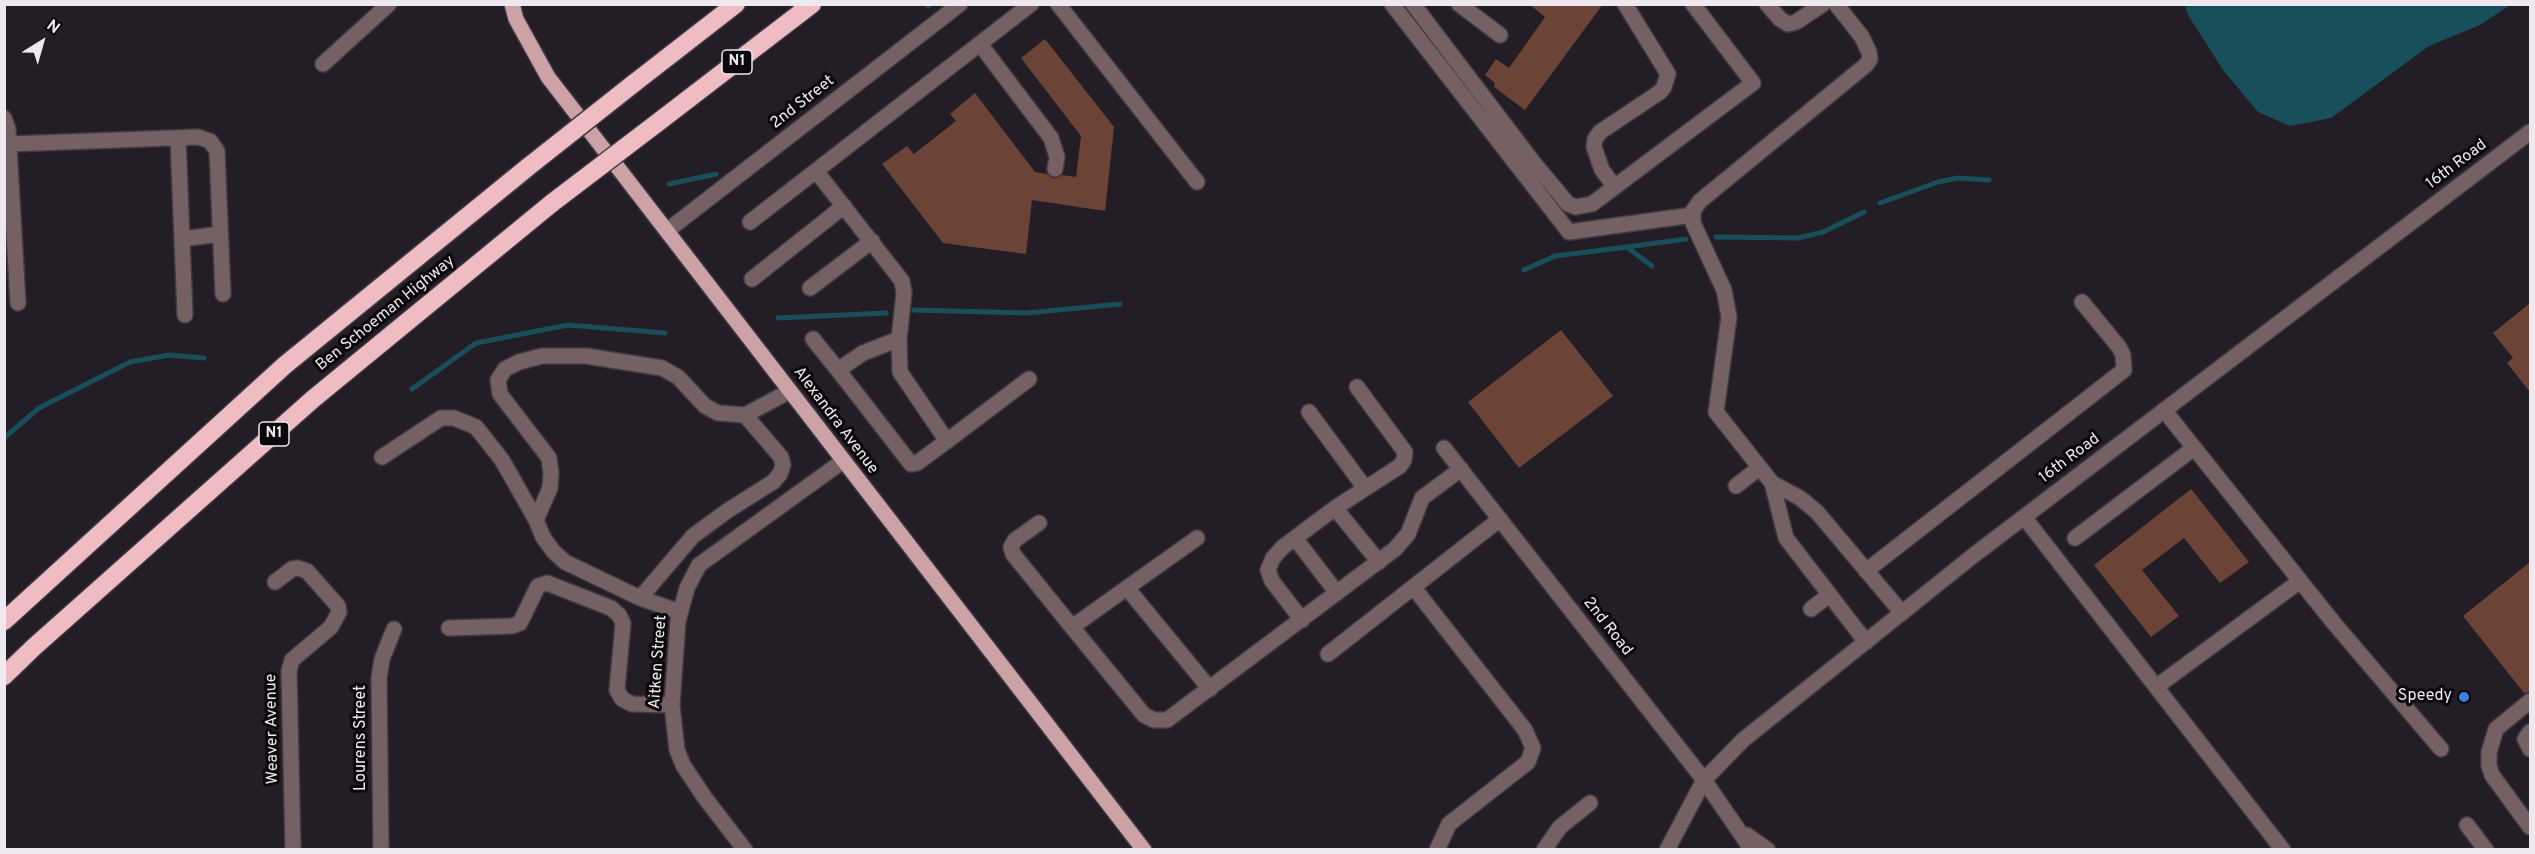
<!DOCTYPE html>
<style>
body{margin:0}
#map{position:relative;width:2535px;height:854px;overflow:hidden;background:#231d26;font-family:Overpass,sans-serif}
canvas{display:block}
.frame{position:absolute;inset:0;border:6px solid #ede9ef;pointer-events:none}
.north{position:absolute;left:12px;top:12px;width:60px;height:60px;-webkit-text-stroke:4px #0b080c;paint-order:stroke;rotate:37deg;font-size:16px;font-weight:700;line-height:24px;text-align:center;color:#ede9ef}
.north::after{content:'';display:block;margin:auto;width:21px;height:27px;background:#ede9ef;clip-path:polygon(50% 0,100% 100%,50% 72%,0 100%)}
</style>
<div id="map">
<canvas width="2535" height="854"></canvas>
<div class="frame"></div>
<div class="north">N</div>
</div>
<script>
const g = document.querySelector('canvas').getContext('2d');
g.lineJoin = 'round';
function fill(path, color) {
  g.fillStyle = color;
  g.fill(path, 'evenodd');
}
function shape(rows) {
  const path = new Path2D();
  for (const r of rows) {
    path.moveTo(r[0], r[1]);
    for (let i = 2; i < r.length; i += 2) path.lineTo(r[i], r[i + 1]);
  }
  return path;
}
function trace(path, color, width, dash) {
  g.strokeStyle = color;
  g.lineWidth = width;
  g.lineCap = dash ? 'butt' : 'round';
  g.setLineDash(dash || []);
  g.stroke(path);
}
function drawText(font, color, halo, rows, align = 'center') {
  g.font = font + ' Overpass,sans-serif';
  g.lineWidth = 6;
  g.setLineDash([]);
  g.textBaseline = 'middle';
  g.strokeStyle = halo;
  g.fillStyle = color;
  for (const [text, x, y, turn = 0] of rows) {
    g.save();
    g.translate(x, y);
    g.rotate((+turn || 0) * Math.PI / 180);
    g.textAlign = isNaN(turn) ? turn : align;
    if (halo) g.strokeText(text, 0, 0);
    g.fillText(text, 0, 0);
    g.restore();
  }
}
fill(shape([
 [2185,5,2185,4,2510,5,2480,25,2429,46,2331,118,2290,126,2258,112,2223,70,2188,15]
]), '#184f5a');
trace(shape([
 [928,6,930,4],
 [669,184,716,174],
 [1880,203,1938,182,1958,178,1989,180],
 [1716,237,1798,238,1823,232,1864,212],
 [1627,247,1686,239],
 [1524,270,1555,256,1627,247,1652,266],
 [914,310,1027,313,1120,304],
 [778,318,886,313],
 [412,389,476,343,568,325,665,333],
 [4,438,39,408,130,362,169,355,204,358]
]), '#184f5a', 5);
fill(shape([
 [1529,4,1603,4,1525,110,1494,87,1495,83,1485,75,1496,59,1509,68,1545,17],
 [1045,39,1114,127,1105,211,1032,200,1026,254,943,243,882,164,907,146,914,154,956,121,950,114,975,93,1035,172,1047,174,1054,179,1062,175,1076,177,1081,136,1021,58],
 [2530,303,2530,392,2507,363,2513,358,2493,333],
 [1561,330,1613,396,1519,468,1468,402],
 [2191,489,2249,562,2220,583,2184,538,2142,570,2179,616,2151,637,2094,565],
 [2530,562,2530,692,2524,693,2463,616]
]), '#6c4437');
const minor = shape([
 [1058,4,1197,182],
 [1392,4,1569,232,1693,215],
 [1413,4,1533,162,1568,204,1576,207,1592,204,1753,83,1693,4],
 [1459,4,1500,35],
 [1767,4,1780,19,1788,24,1796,22,1823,4],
 [1836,4,1862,37,1869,52,1870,59,1866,65,1700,201,1693,211,1693,223,1724,290,1729,317,1716,412,1772,483,1800,498,1817,512,1902,613],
 [980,44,1051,138,1057,157,1055,169],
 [323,64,389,4],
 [4,118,8,129,18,303],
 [178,138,185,315],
 [9,144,198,137,210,141,217,151,223,294],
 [816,171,902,281,904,293,899,339,900,372,947,441,917,463,911,464,838,370],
 [1615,187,1602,170,1594,147,1595,139,1600,132,1660,92,1664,87,1668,74,1625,4],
 [750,222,1031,4],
 [668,230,960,4],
 [182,239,220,234],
 [752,279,844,206],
 [810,288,872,241],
 [813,339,838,370,863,353,899,339],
 [2164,410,2333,622,2441,749],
 [1309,412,1365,488],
 [947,441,1029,379],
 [1444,448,1704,780,1752,850],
 [382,457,441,418,454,418,476,427,502,460,536,520,543,537,553,551,565,562,640,598,680,612],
 [1772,483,1786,538,1866,642],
 [1736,486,1759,468],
 [1335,508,1400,466,1404,460,1405,452,1357,387],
 [2024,517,2283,850],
 [536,520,550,488,551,473,549,458,500,394,498,380,505,369,519,362,542,356,586,356,662,368,678,377,705,406,718,413,745,415,790,391],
 [1039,523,1015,540,1011,547,1013,554,1072,627],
 [1197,538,1072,627,1144,715,1154,720,1167,720,1395,549,1408,534,1422,498,1461,469],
 [1295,538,1337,593],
 [2075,538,2194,448],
 [1866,571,2124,370,2123,355,2119,347,2082,302],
 [275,582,292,569,298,568,307,571,338,606,339,612,331,627,292,660,289,671,293,850],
 [1127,588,1210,689],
 [1414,588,1525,730,1533,748,1528,762,1449,824,1437,850],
 [640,598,693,536,727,511,773,482,780,474,783,465,781,457,745,415],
 [1811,609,1829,595],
 [1302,620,1272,581,1268,570,1273,558,1283,547,1335,508,1379,562],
 [449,628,512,626,520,623,538,586,547,583,611,608,619,615,623,623,617,690,622,699,632,704,672,705],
 [1328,654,1500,519],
 [2156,687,2300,581],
 [2530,701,2496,729,2489,752,2489,766,2492,775,2530,827],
 [2530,732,2525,739,2530,749],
 [2467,825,2486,850],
 [1747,835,1768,850],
 [381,850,379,678,382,659,394,629],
 [745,850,705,798,683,765,677,750,672,705,678,621,687,588,699,565,843,461],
 [1544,850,1560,827,1590,803],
 [1667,850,1704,780,1743,740,1974,555,2530,132]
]);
const major = shape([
 [512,4,516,19,548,77,1144,850]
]);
const highway = shape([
 [633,84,736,4],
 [661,120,812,4],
 [4,621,285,365,528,167],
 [4,676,34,647,313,399,552,203]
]);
trace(minor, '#3f3a42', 18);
trace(major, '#3f3a42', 18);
trace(highway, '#3f3a42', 21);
trace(minor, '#756163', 15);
trace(major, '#cca2a7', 15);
trace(highway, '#eebcc2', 18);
const highwayBridge = shape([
 [528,167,633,84],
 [552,203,661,120]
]);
trace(highwayBridge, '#3f3a42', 21, []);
trace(highwayBridge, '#eebcc2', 18);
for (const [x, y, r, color] of [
 [2464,697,6,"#3f7fe0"]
]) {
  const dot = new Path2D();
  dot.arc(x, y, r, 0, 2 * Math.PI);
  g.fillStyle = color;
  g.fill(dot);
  trace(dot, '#0b080c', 2);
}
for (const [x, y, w] of [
 [737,62,30],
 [274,434,30]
]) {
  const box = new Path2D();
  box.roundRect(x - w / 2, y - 12, w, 24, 4.5);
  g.fillStyle = '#0b080c';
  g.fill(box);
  trace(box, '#ede9ef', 1.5);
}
drawText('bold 15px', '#ede9ef', null, [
 ["N1",737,62],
 ["N1",274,434]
]);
drawText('16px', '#ede9ef', '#0b080c', [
 ["2nd Street",803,103,-38],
 ["16th Road",2457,165,-37],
 ["Ben Schoeman Highway",386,314,-39],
 ["Alexandra Avenue",835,421,53],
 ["16th Road",2070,459,-37],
 ["2nd Road",1607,627,52],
 ["Aitken Street",659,662,-86],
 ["Weaver Avenue",273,729,-91],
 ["Lourens Street",362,738,-90]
]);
drawText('16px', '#ede9ef', '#0b080c', [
 ["Speedy",2452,697]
], 'right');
</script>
